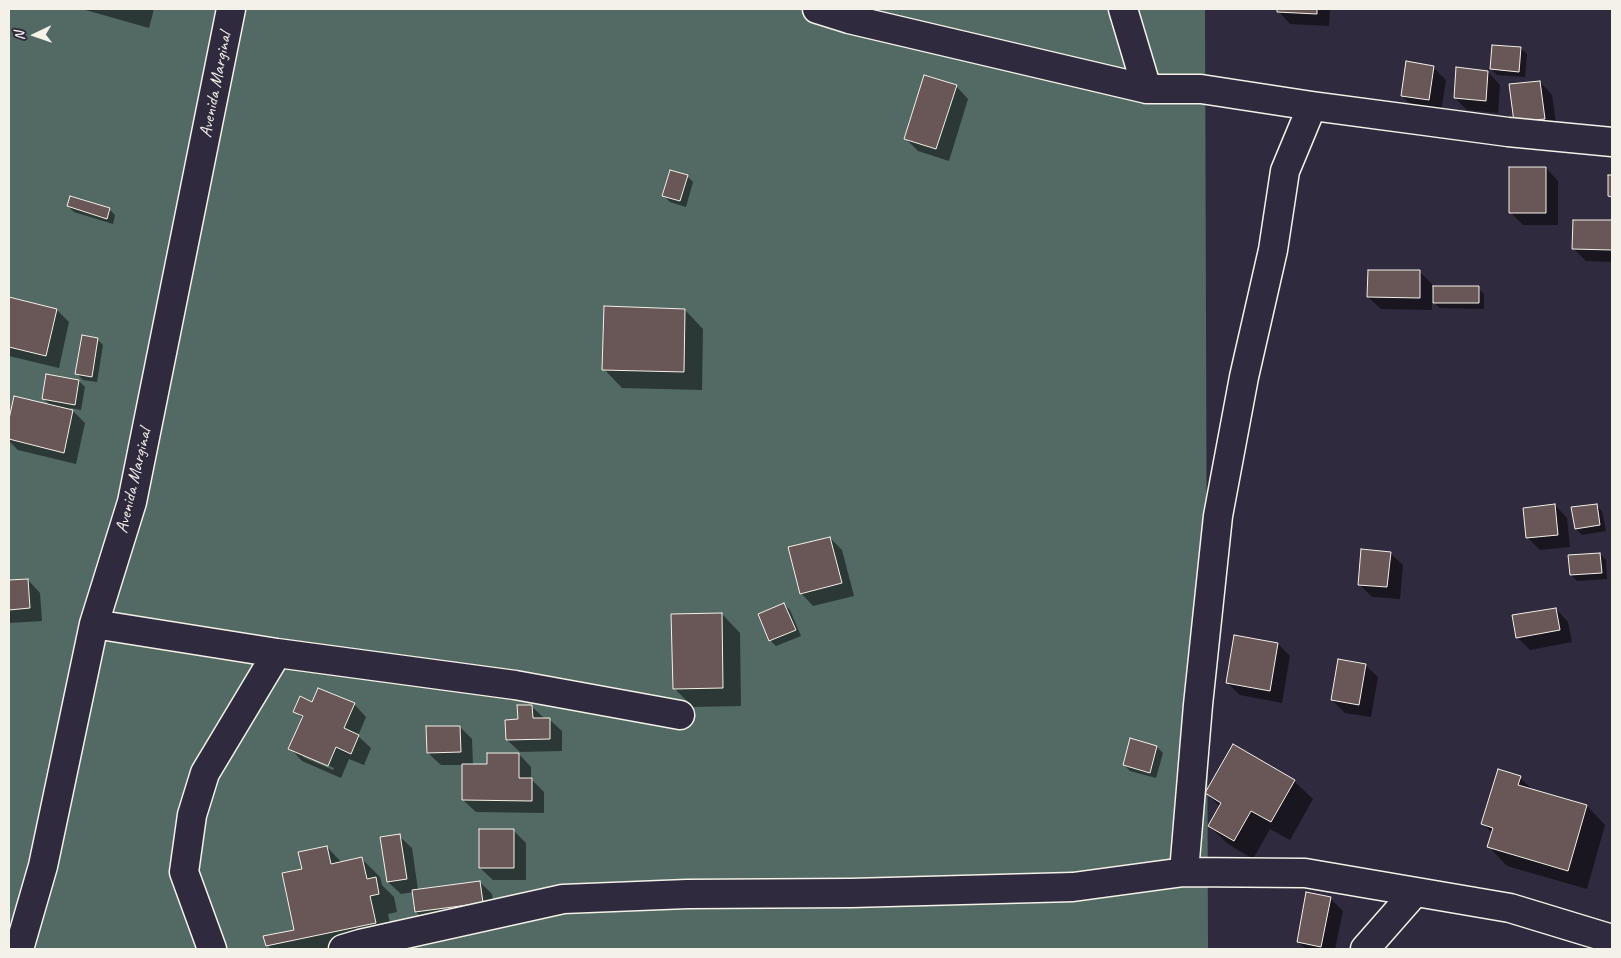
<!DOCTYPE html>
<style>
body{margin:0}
#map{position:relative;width:1621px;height:958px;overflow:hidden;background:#2f2a3d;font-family:Caveat,sans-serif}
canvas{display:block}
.frame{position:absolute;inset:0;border:10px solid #f4f1e8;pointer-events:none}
.north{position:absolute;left:10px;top:10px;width:50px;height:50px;-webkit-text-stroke:4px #2f2a3d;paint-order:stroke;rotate:267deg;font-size:14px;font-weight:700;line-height:20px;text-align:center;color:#f4f1e8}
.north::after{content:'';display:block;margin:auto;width:18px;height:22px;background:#f4f1e8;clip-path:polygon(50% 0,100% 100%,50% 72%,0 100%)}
</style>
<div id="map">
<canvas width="1621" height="958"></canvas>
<div class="frame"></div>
<div class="north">N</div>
</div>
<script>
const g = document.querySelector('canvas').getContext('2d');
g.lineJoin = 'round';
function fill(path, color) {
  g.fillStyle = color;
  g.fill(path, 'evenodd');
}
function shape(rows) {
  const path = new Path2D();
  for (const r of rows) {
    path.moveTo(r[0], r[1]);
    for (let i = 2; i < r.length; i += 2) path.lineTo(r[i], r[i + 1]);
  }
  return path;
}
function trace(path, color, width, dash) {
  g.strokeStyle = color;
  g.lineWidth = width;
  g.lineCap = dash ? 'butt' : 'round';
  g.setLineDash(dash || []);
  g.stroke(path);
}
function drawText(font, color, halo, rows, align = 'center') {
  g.font = font + ' Caveat,sans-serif';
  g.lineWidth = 4;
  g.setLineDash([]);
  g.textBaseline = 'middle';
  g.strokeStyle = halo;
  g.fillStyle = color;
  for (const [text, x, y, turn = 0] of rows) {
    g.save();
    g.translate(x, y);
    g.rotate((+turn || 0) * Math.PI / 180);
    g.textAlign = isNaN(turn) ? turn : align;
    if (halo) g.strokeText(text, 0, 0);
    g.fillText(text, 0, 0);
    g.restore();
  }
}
fill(shape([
 [9,9,1205,9,1208,949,9,949]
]), '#536964');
fill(shape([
 [82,9,154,9,149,28],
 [1278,9,1330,9,1329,26,1290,24,1278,11],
 [1493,46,1521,48,1527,54,1525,77,1497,75,1491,69],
 [1433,67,1446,80,1441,112,1415,108,1402,96],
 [1488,72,1500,85,1498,113,1467,110,1455,98],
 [1540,82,1552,95,1557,131,1515,122],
 [956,86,968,99,949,161,918,151,905,138],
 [1546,168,1558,181,1558,225,1523,225,1510,212],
 [687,176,693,182,686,207,670,202,664,196],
 [68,206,109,209,115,215,113,224,74,212],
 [1574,221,1612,221,1612,262,1586,261,1574,249],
 [1420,272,1432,284,1432,287,1478,288,1484,294,1484,309,1440,308,1432,301,1432,310,1381,309,1368,297],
 [9,298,57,310,69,322,59,368,9,356],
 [685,310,703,329,702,390,622,388,604,369],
 [97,339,103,345,97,382,83,380,77,374],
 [79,381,85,387,81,410,70,408,85,423,76,464,18,450,9,441,9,425,15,397,50,405,44,399],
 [1555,505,1567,518,1570,547,1540,550,1528,538],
 [1596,505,1602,511,1606,531,1582,535,1576,529],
 [830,538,842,550,854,596,813,606,801,593],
 [1390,553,1403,565,1400,599,1372,597,1359,584],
 [1600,554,1606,560,1607,579,1577,581,1571,575],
 [28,580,40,593,42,621,9,623,9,582],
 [784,604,790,610,801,636,776,646,770,640],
 [1556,609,1568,622,1572,642,1530,650,1517,637],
 [722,614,740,633,741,706,693,707,674,688],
 [1278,644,1290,656,1282,703,1240,695,1227,683],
 [1365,665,1378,677,1371,717,1345,713,1332,700],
 [313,703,354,704,366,717,358,736,371,748,364,765,349,759,341,778,302,761,290,748,303,719,295,711],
 [303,754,334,768,333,770,303,757],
 [531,706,544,718,549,719,562,731,562,751,520,752,507,740],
 [460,727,472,739,473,765,488,765,519,754,531,767,531,779,544,792,544,813,476,812,463,800,463,765,441,765,428,753],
 [1157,747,1163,753,1156,778,1130,771,1124,765],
 [1520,778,1533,790,1587,806,1605,825,1587,889,1507,866,1489,847,1493,834,1483,824],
 [1294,781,1313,799,1290,840,1270,829,1253,859,1228,844,1209,826,1220,807,1207,793],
 [513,830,526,843,526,880,493,880,480,868],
 [399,836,412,848,418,890,480,882,492,894,495,915,429,924,416,912,414,892,401,894,388,882],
 [327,847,342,863,362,859,380,877,382,885,394,897,397,912,388,914,394,941,355,949,271,949,267,945,296,931,303,870],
 [1330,898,1343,911,1335,949,1306,949,1298,942]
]), '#0007');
const building = shape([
 [1277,9,1317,9,1317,14,1277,12,1277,9],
 [1492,45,1521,47,1519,72,1490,69,1492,45],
 [1406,61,1434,66,1429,100,1401,96,1406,61],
 [1456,67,1488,71,1486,101,1454,98,1456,67],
 [924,75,957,85,936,149,904,139,924,75],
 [1540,81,1545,119,1514,122,1509,84,1540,81],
 [1509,167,1546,167,1546,213,1509,213,1509,167],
 [670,170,688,175,680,201,662,196,670,170],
 [1608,175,1612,175,1612,197,1608,196,1608,175],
 [70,196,110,208,107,219,67,206,70,196],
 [1573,220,1612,220,1612,250,1572,249,1573,220],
 [1368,270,1420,270,1420,298,1367,297,1368,270],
 [1433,286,1479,286,1479,303,1433,303,1433,286],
 [9,297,57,309,46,356,9,347,9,297],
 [604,306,685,309,684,372,602,370,604,306],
 [82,335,98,338,92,377,75,374,82,335],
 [46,374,79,380,75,405,42,399,46,374],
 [14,396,73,410,64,453,9,439,9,419,14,396],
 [1555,504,1558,535,1526,538,1523,508,1555,504],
 [1597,504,1600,525,1575,529,1571,507,1597,504],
 [830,537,842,583,800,594,788,547,830,537],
 [1361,549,1391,552,1387,587,1358,585,1361,549],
 [1600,553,1602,573,1570,575,1568,555,1600,553],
 [28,579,30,608,9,610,9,580,28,579],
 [784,603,796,630,769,641,758,614,784,603],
 [1556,608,1560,630,1516,638,1512,615,1556,608],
 [722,613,723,688,673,689,671,614,722,613],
 [1234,635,1278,643,1270,691,1226,683,1234,635],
 [1338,659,1366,664,1359,705,1331,700,1338,659],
 [318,688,355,703,344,728,359,735,351,754,336,747,328,766,288,749,303,716,293,712,300,696,312,702,318,688],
 [517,705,532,705,533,718,550,718,550,739,506,740,505,720,518,719,517,705],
 [426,726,460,726,461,752,427,753,426,726],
 [1130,738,1157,746,1150,773,1123,765,1130,738],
 [1233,744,1295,780,1271,822,1251,811,1234,841,1208,826,1221,803,1205,793,1233,744],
 [487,753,519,753,519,778,532,778,532,801,462,800,462,764,487,764,487,753],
 [1498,769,1521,776,1518,785,1587,805,1568,871,1487,847,1493,828,1481,824,1498,769],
 [479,829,514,829,514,868,479,868,479,829],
 [400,834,407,879,387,882,380,837,400,834],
 [327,846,331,864,362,857,367,879,376,877,379,894,370,896,376,923,266,946,263,936,294,930,282,873,302,869,298,852,327,846],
 [480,881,483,903,415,912,412,890,480,881],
 [1306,892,1331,897,1321,947,1297,942,1306,892]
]);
fill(building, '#685756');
trace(building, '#f4f1e8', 1);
const minor = shape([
 [817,9,849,19,1147,89,1201,89,1312,106,1508,132,1612,142],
 [1123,9,1147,89],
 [94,624,277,653,515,685,680,715],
 [1184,872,1198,705,1218,516,1244,377,1273,250,1285,171,1312,106],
 [19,949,43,866,94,624,132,502,231,9],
 [212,949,184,872,192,815,205,773,277,653],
 [343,949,360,944,563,899,687,894,851,893,1073,887,1184,872,1305,873,1510,908,1612,939],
 [1365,949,1415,892]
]);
trace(minor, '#f4f1e8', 31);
trace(minor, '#2f2a3d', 28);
drawText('18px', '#f4f1e8', '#2f2a3d', [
 ["Avenida Marginal",216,85,-79],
 ["Avenida Marginal",134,481,-77]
]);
</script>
